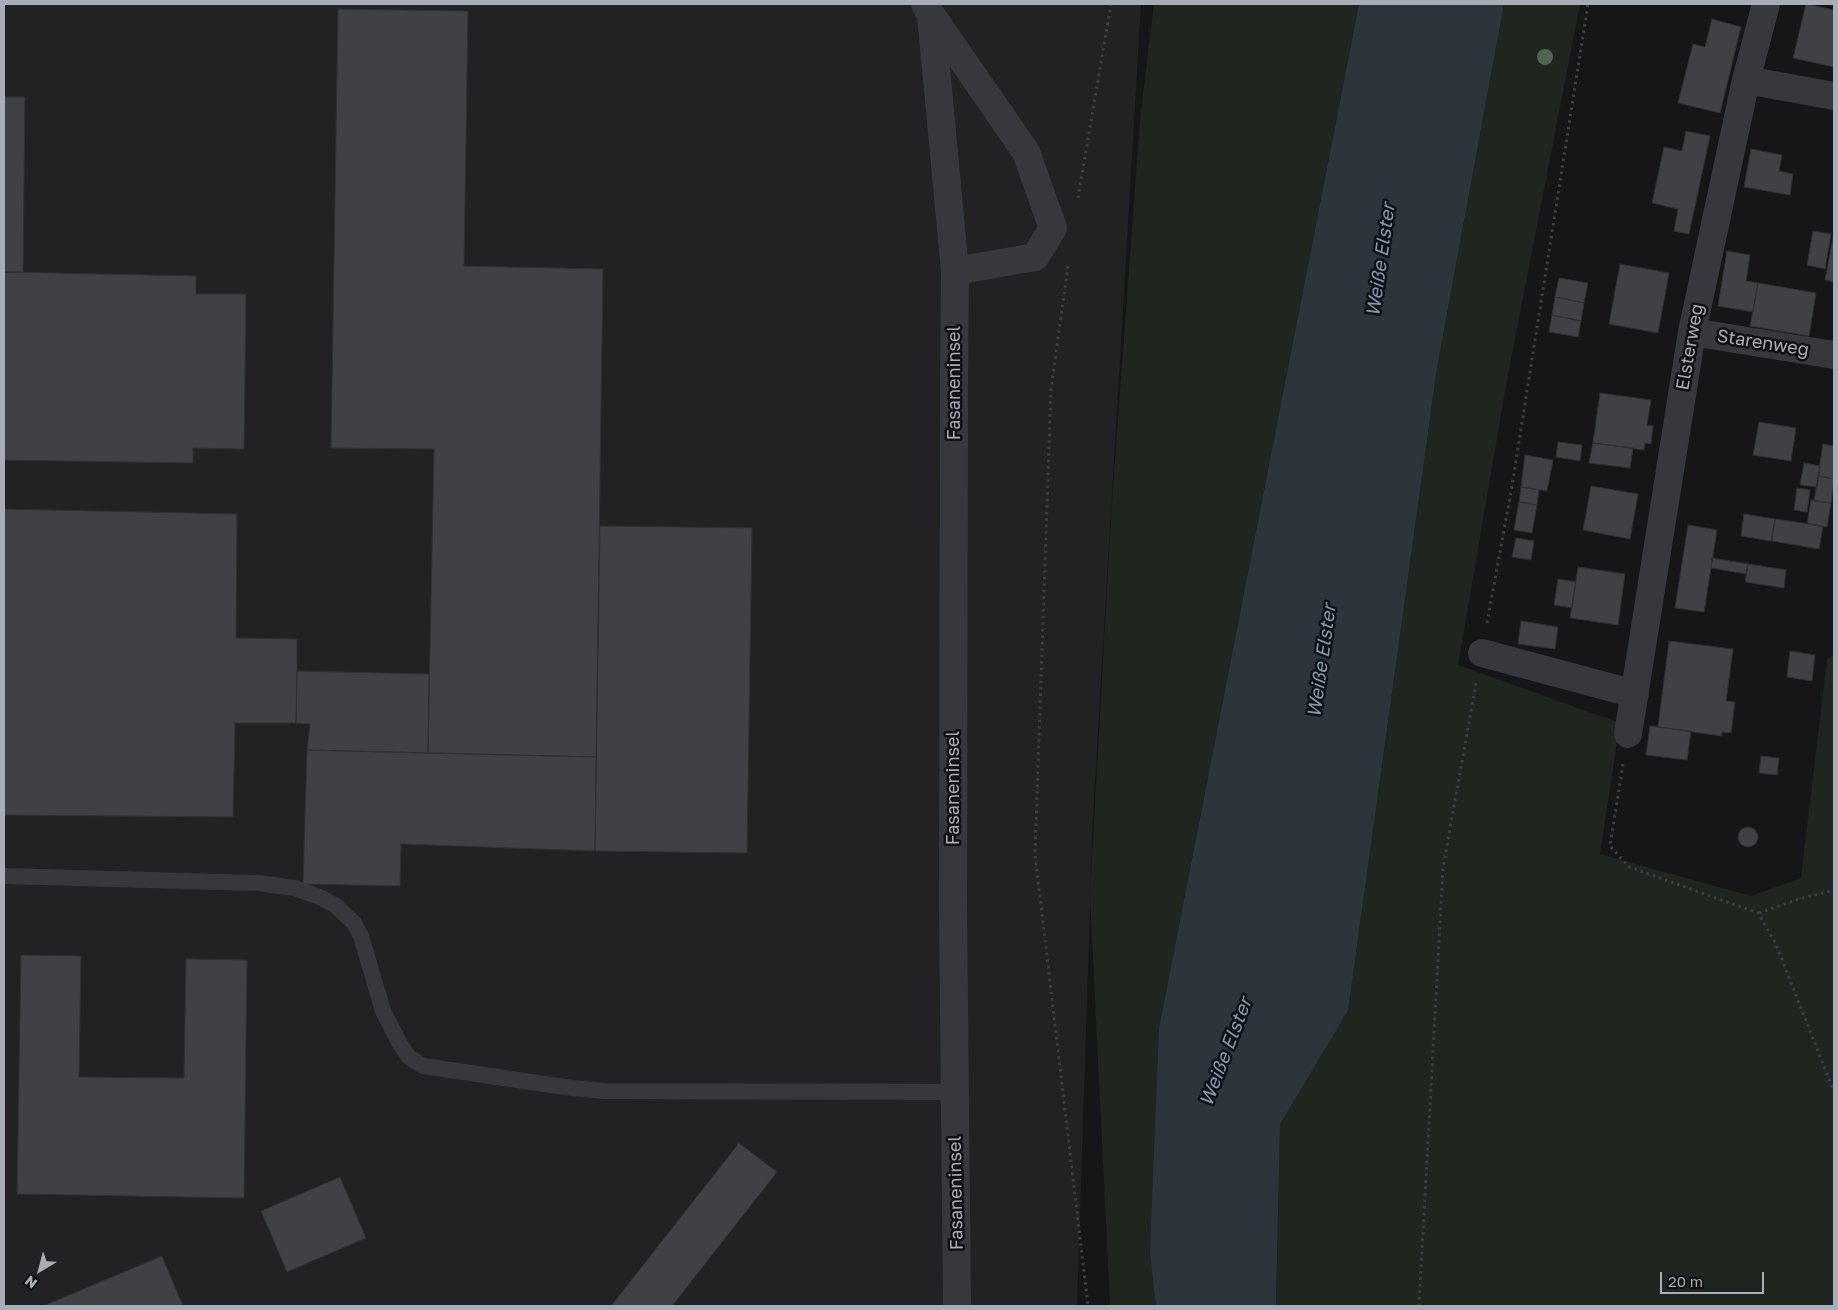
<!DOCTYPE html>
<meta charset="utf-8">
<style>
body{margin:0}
#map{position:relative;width:1838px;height:1310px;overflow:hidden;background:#161618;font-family:"Golos Text",sans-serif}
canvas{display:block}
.frame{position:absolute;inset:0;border:5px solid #a8adb8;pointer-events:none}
.north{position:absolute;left:15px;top:1245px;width:50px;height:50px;-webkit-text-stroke:4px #111113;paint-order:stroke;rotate:217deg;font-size:14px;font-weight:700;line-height:20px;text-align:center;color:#a8adb8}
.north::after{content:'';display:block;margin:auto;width:18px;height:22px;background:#a8adb8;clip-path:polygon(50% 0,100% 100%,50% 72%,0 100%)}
.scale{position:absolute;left:1660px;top:1272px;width:104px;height:22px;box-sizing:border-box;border:2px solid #a8adb8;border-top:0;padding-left:6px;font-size:15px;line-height:18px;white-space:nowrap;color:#a8adb8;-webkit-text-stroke:4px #111113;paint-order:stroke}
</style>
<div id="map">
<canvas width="1838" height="1310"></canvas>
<div class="frame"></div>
<div class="north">N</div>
<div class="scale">20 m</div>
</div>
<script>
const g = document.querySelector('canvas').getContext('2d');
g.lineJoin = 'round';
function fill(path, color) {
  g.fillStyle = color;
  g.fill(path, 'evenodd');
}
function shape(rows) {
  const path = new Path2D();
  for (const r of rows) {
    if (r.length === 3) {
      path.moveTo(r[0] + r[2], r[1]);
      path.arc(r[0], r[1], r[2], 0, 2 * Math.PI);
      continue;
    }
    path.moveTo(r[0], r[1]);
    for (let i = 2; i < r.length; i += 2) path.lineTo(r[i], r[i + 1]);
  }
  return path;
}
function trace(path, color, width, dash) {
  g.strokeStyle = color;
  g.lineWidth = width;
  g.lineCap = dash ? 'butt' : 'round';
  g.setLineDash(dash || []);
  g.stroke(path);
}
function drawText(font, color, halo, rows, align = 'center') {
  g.font = font + ' "Golos Text",sans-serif';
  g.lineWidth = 5;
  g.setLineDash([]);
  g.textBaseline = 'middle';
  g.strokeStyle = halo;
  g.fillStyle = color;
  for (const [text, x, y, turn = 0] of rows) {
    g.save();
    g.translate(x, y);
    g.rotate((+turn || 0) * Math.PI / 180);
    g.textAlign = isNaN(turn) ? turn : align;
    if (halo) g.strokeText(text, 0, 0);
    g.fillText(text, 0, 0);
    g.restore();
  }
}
fill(shape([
 [4,4,1141,4,1093,816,1077,1306,4,1306]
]), '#222225');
fill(shape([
 [1154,4,1359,4,1159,1028,1157,1306,1110,1306,1090,896,1111,516,1140,119],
 [1504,4,1580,4,1507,380,1458,665,1620,723,1600,854,1751,896,1801,878,1827,659,1834,654,1834,1306,1276,1306,1280,1124,1348,1011,1437,368]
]), '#1e261f');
fill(shape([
 [1359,4,1504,4,1437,368,1348,1011,1280,1124,1276,1306,1156,1306,1150,1252,1159,1028]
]), '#2c353c');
const building = shape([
 [1806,4,1834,10,1834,67,1793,58,1806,4],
 [338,9,468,11,464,266,603,269,596,757,428,753,434,449,331,448,338,9],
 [1712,19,1741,27,1720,113,1678,103,1693,44,1705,47,1712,19],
 [4,97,25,97,23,272,4,272,4,97],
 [1686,131,1710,136,1689,234,1674,231,1678,209,1652,203,1664,147,1682,151,1686,131],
 [1751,149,1782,155,1779,171,1793,174,1790,195,1744,187,1751,149],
 [1813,231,1831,234,1825,269,1807,265,1813,231],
 [1834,233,1834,282,1825,280,1834,233],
 [1727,251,1750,255,1746,281,1758,283,1753,312,1718,306,1727,251],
 [1620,264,1669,273,1658,333,1609,324,1620,264],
 [4,272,196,276,196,294,246,294,244,449,193,448,193,463,4,460,4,272],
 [1559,278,1588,283,1584,303,1555,297,1559,278],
 [1758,283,1816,293,1809,336,1750,326,1758,283],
 [1555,297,1584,303,1581,321,1552,315,1555,297],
 [1552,315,1581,321,1578,337,1549,332,1552,315],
 [1600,393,1651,400,1647,425,1653,426,1651,444,1645,443,1644,450,1593,443,1600,393],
 [1759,422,1796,428,1791,461,1753,455,1759,422],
 [1558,442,1582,445,1580,461,1556,457,1558,442],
 [1593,443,1633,448,1630,468,1589,463,1593,443],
 [1823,444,1834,446,1834,479,1818,476,1823,444],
 [1525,455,1553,460,1547,491,1521,487,1525,455],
 [1804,463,1820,466,1817,487,1800,485,1804,463],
 [1818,476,1834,479,1831,503,1814,501,1818,476],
 [1591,486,1638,494,1630,539,1583,530,1591,486],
 [1521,487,1539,490,1537,505,1519,502,1521,487],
 [1797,488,1810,490,1807,512,1794,510,1797,488],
 [1811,500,1831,503,1827,527,1807,524,1811,500],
 [1519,502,1537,505,1532,533,1514,530,1519,502],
 [4,509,237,514,236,638,297,639,297,671,296,723,235,723,233,817,4,815,4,509],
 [1744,514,1775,519,1771,541,1741,536,1744,514],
 [1775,519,1823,526,1819,549,1772,541,1775,519],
 [1688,525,1717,530,1704,612,1675,608,1688,525],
 [600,526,752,528,747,853,595,851,600,526],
 [1516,538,1534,541,1531,560,1512,557,1516,538],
 [1712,558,1748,564,1746,574,1711,568,1712,558],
 [1748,564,1786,570,1784,588,1745,582,1748,564],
 [1578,567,1625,574,1618,625,1570,618,1578,567],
 [1558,579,1576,582,1572,608,1554,605,1558,579],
 [1521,621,1558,627,1555,649,1518,644,1521,621],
 [1669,641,1733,649,1726,701,1735,702,1731,733,1722,732,1722,736,1658,727,1669,641],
 [1790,651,1815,655,1812,681,1787,677,1790,651],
 [297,671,429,674,428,753,307,750,310,724,296,723,297,671],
 [1650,726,1691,731,1687,760,1646,755,1650,726],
 [307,750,596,757,595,851,401,844,400,886,303,884,307,750],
 [1761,756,1779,758,1777,775,1759,773,1761,756],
 [1748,837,10],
 [21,955,81,956,79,1077,184,1078,186,959,247,960,244,1198,17,1194,21,955],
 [739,1143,777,1172,672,1306,611,1306,739,1143],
 [340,1177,366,1238,287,1272,261,1211,340,1177],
 [162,1256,183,1306,43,1306,162,1256]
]);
fill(building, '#404145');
trace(building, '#303034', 1);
trace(shape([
 [1078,198,1111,4],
 [1068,266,1051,389,1035,854,1088,1306],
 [1487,623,1512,486,1588,4],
 [1623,764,1610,846,1629,867,1758,913,1775,942,1834,1092],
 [1759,913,1799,899,1834,890],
 [1419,1306,1443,868,1476,683]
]), '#3d3f44', 3, [2.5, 4]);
trace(shape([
 [4,876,259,883,295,888,322,898,336,906,354,923,361,936,383,1011,400,1044,409,1057,423,1066,572,1088,604,1091,955,1092]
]), '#37383d', 16);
trace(shape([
 [925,4,931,15,955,271,954,379,953,906,957,1306],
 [932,16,1026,152,1053,228,1035,257,955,271],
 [1746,80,1834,96],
 [1692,332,1834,355],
 [1482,653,1635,694],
 [1628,734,1692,332,1746,80,1766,4]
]), '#37383d', 28);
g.fillStyle = '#506452';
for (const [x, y] of [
 [1545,57]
]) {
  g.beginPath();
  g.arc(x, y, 8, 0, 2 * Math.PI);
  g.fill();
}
drawText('18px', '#a8adb8', '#111113', [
 ["Starenweg",1763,343,9],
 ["Elsterweg",1690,347,-80],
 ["Fasaneninsel",954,383,-90],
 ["Fasaneninsel",953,788,-90],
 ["Fasaneninsel",956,1193,-91]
]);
drawText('italic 19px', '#7f9bb3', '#111113', [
 ["Weiße Elster",1381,260,-82],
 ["Weiße Elster",1322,661,-82],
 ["Weiße Elster",1226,1052,-69]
]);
</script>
